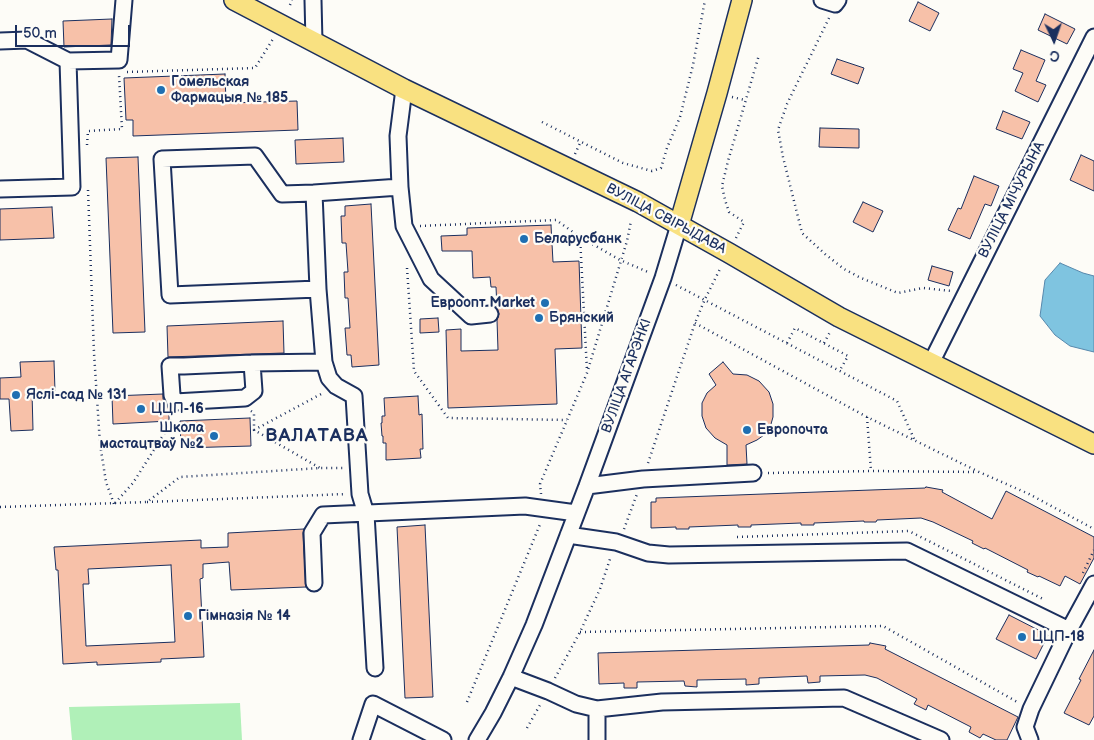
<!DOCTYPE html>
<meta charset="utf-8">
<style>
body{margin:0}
#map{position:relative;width:1094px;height:740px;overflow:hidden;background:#fdfcf7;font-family:"Balsamiq Sans",sans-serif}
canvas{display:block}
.north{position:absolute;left:1029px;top:15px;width:50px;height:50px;-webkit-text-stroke:4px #fdfcf7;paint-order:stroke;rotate:177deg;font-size:14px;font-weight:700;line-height:20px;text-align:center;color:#1b2f5e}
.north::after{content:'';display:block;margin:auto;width:18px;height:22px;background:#1b2f5e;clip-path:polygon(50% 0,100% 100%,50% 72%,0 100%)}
.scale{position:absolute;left:15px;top:25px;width:115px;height:22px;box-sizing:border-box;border:2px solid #1b2f5e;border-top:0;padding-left:6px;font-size:15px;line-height:18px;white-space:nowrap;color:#1b2f5e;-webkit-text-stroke:4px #fdfcf7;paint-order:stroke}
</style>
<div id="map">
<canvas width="1094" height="740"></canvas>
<div class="north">С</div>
<div class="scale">50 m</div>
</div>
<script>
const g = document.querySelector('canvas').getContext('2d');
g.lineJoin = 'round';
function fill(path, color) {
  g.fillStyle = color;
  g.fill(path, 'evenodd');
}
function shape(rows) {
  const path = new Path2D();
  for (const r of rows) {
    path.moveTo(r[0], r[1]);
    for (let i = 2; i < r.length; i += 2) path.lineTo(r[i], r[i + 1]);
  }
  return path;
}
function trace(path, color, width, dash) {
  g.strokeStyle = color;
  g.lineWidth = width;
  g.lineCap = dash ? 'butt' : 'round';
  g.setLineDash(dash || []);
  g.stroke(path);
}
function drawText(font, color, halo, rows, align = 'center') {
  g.font = font + ' "Balsamiq Sans",sans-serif';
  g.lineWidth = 4.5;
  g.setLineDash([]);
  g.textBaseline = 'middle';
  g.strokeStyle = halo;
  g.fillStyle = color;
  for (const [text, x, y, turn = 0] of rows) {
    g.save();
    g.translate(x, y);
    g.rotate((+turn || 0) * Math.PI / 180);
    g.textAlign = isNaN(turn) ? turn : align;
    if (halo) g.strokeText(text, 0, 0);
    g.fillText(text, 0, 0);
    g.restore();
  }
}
fill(shape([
 [240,703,242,740,72,740,69,707]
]), '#b0f0b8');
const water = shape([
 [1060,263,1083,273,1094,276,1094,352,1070,346,1055,335,1040,316,1045,280,1060,263]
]);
fill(water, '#7fc4e0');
trace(water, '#5788ac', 1);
const building = shape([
 [918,2,939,13,930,31,909,21,918,2],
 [1045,14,1075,29,1067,44,1038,30,1045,14],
 [112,19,111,45,64,47,63,21,112,19],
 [1021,50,1045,60,1036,81,1046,85,1038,102,1015,91,1023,73,1013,69,1021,50],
 [837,59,864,68,858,84,831,74,837,59],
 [225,74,226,103,297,101,298,130,133,136,133,120,126,120,124,78,225,74],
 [1003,111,1030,122,1022,139,996,129,1003,111],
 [820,128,859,129,859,148,819,147,820,128],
 [343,138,344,162,296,164,295,140,343,138],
 [1081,155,1094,161,1094,191,1070,180,1081,155],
 [138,157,145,332,113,333,106,158,138,157],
 [974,176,999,186,991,206,985,204,970,239,948,230,958,208,961,209,974,176],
 [863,202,883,211,873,232,853,222,863,202],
 [371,204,379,365,352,367,351,355,347,355,345,328,350,328,348,298,345,298,344,272,348,272,346,243,342,243,341,216,345,216,345,206,371,204],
 [52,207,54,238,0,240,0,209,52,207],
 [551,225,553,262,579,261,582,348,555,349,557,404,448,408,446,330,461,329,461,351,498,350,497,320,499,314,497,308,496,287,491,287,490,277,473,278,472,251,442,251,441,236,467,235,467,228,551,225],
 [932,266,953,272,949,286,928,280,932,266],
 [438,318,439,332,420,333,420,319,438,318],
 [283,321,284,353,168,357,167,326,283,321],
 [54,361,55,391,32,392,33,430,11,431,9,399,0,399,0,378,21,377,20,362,54,361],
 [723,362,733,374,747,375,759,381,769,392,773,404,773,417,771,424,764,435,757,440,746,445,747,464,727,465,727,445,715,438,706,428,702,416,702,403,707,393,716,385,709,374,723,362],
 [163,394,163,399,169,408,169,421,113,424,112,396,163,394],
 [418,396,419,415,422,414,423,449,420,449,421,458,386,460,386,443,383,443,383,436,382,436,381,423,382,423,382,416,385,416,384,398,418,396],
 [250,418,251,446,181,448,180,421,250,418],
 [926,487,943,490,942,492,992,519,1006,491,1094,537,1094,558,1080,584,1065,576,1060,586,1039,576,1038,577,1027,572,1028,570,985,548,984,549,972,543,973,541,933,522,921,518,877,520,876,522,864,522,864,521,814,523,814,525,801,525,801,523,751,525,751,527,738,527,738,525,689,527,689,529,676,529,676,527,651,528,651,502,656,502,656,498,925,488,926,487],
 [425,525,433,697,405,698,397,527,425,525],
 [304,529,303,533,306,587,231,590,229,562,203,564,203,578,200,579,204,657,161,659,161,662,97,665,97,662,63,664,58,570,56,570,54,547,201,540,201,548,228,547,228,533,304,529],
 [171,565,175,642,86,646,83,584,89,584,88,569,171,565],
 [1009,615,1048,635,1036,659,996,639,1009,615],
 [870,643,886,646,885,649,1018,717,1007,740,996,740,983,734,980,738,969,732,971,727,928,705,926,710,914,704,917,699,877,678,865,675,820,676,820,682,808,683,807,676,759,678,759,684,746,685,746,679,697,680,697,687,685,686,684,681,637,682,637,688,624,688,624,683,599,684,598,653,869,645,870,643],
 [1094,650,1094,716,1089,725,1064,713,1081,680,1079,679,1094,650]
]);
fill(building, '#f7c1a9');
trace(building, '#1b2f5e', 1);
const minor = shape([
 [313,0,314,42],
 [822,0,835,4,838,0],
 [0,41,27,40,68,61,119,60,124,0],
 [404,89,398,136,400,187,404,226,431,279,471,316,490,314],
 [0,189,72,187,68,61],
 [314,193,400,187],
 [318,289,170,295,162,159,255,156,282,194,314,193,318,289,324,362,329,378,336,386,354,396,360,494,366,514,375,668],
 [252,363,254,391,245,398,175,402,172,395,170,366,184,366,252,363,324,362],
 [931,363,1094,37],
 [587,486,643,479,753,473],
 [568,535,616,542,648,553,669,555,907,551,1069,630],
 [314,583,312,533,323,515,525,506,576,513],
 [511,677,548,691,576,704,597,709,662,702,844,698,941,740],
 [361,740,373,704,443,740],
 [477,740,493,713,511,677,534,625,587,486,663,278,679,225],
 [597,740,597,709],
 [1030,740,1025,727,1031,709,1069,630,1094,584]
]);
const major = shape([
 [234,0,404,89,638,202,729,253,839,317,1094,444],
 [679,225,717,93,742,0]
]);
trace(minor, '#1b2f5e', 19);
trace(major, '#1b2f5e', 22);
trace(shape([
 [290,5,292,0],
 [829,18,787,104,778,130,783,157,802,233,825,254,844,269,861,278,898,293,923,288,952,291],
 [127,72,255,68,273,39],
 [732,97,745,100],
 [542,122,623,163,652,171,661,168,667,148,680,117,693,65,705,0],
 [87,145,88,131,122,129,119,75],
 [575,154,581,141],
 [88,190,94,353,100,444,106,482,114,504],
 [420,226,556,220,580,237,620,260,648,272],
 [580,237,587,371],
 [736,238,744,222,729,212,725,200,722,186,728,161,759,55],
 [407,268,414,371,448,418,567,420],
 [676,285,897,401,915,441],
 [695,323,867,417,979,472,1029,494,1094,529],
 [787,343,795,328,848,356,840,370],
 [824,343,830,332],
 [251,411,254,413,254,430,320,468],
 [867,417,871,471],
 [254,430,323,393],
 [648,463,695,323,705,299,721,267],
 [768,473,871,471,977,472],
 [541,494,540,484,587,373,627,241,631,221],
 [147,502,346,494],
 [115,503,133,483,169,426,172,416],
 [0,507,147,502,180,477,320,468,345,468],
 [624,529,637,494],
 [737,537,909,531,1045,600],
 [1083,573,1094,550],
 [580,632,883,626,1019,703],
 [555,678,580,632,600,589,611,556],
 [467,702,541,522],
 [527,728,540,705]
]), '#1b2f5e', 2.5, [1, 4]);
trace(minor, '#fdfcf7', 15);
trace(major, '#f9e181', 19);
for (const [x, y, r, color] of [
 [161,90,5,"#1f6fb2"],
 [524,239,5,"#1f6fb2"],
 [545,303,5,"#1f6fb2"],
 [539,318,5,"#1f6fb2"],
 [16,395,5,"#1f6fb2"],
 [141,409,5,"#1f6fb2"],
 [747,430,5,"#1f6fb2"],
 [214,436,5,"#1f6fb2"],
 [188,616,5,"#1f6fb2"],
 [1022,637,5,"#1f6fb2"]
]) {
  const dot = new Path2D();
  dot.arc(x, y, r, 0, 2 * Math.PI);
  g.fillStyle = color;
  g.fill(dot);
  trace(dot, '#fdfcf7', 2);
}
drawText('bold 14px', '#1b2f5e', '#fdfcf7', [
 ["Гомельская",171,82],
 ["Фармацыя № 185",171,98],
 ["Беларусбанк",534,239],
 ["Евроопт Market",535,303,"right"],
 ["Брянский",549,318],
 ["Яслі-сад № 131",26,395],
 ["ЦЦП-16",151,409],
 ["Школа",204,428,"right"],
 ["мастацтваў №2",204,444,"right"],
 ["Европочта",757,430],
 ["Гімназія № 14",198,616],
 ["ЦЦП-18",1032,637]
], 'left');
drawText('14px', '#1b2f5e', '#fdfcf7', [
 ["ВУЛІЦА МІЧУРЫНА",1012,200,-63],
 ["ВУЛІЦА СВІРЫДАВА",666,219,28],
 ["ВУЛІЦА АГАРЭНКІ",627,376,-70]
]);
g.letterSpacing = '1px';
drawText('bold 19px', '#1b2f5e', '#fdfcf7', [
 ["ВАЛАТАВА",317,436]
]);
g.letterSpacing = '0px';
</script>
